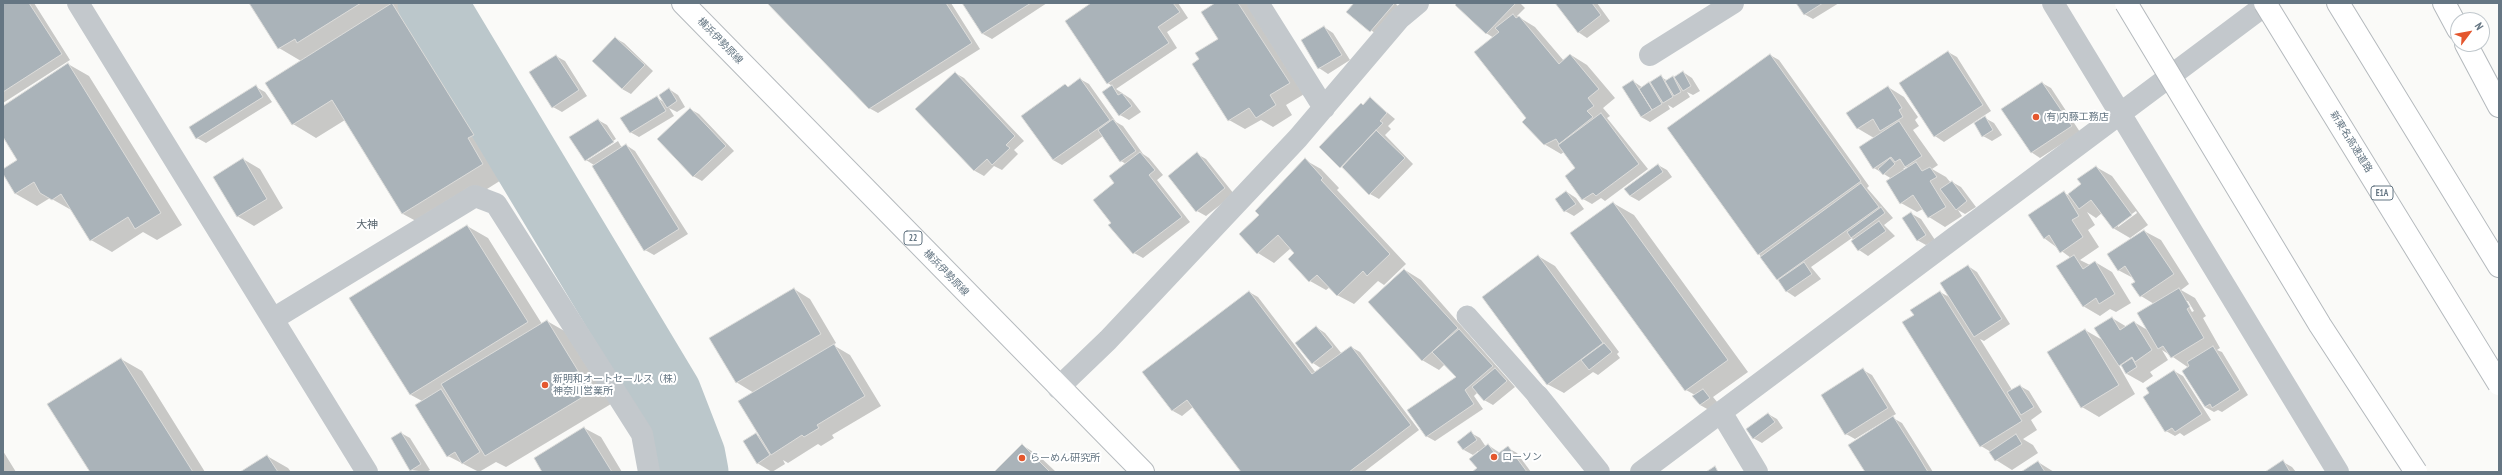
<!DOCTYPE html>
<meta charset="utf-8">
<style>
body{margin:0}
#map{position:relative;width:2502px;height:475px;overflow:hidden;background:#fafaf8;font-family:"PT Sans Narrow",sans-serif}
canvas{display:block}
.frame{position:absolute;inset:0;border:4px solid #657683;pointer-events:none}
.north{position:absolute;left:2450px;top:12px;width:40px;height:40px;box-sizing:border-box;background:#fff;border:1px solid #c1c8cd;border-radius:50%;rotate:58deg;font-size:11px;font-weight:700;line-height:16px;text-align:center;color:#657683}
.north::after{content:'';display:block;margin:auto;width:14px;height:18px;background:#e4572e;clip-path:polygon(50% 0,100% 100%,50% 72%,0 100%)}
</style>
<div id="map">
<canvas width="2502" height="475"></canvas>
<div class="frame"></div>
<div class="north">N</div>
</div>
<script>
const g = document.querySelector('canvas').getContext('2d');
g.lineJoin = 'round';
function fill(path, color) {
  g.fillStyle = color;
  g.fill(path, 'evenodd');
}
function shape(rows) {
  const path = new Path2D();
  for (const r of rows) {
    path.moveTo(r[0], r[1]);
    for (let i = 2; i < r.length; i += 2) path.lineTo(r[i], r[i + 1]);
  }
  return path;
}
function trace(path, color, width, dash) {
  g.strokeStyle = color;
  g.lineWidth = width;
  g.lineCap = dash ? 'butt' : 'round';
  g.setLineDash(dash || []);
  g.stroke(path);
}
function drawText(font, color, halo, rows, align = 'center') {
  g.font = font + ' "PT Sans Narrow","Noto Sans JP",sans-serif';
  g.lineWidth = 4;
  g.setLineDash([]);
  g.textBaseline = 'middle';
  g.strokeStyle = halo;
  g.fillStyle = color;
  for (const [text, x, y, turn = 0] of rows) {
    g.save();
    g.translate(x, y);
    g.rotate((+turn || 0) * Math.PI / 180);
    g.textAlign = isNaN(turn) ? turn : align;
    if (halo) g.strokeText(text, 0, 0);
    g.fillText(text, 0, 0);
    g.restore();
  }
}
fill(shape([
 [3,3,34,3,70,60,3,103],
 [251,3,405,3,398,8,416,18,497,148,491,151,506,177,427,227,403,214,345,120,316,138,293,124,301,61,279,48],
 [768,3,951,3,980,49,878,113,869,108],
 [963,3,1047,3,992,39,983,34],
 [1093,3,1178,3,1188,18,1167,32,1177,48,1116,89,1131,99,1141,112,1129,120,1120,115,1112,86,1108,83],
 [1217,3,1248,3,1306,93,1286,105,1292,115,1273,127,1261,120,1245,129,1229,120],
 [1355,3,1395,3,1402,10,1380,37,1347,12],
 [1458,3,1520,3,1525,8,1517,16,1535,27,1564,61,1571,55,1587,65,1615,98,1603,108,1610,116,1607,118,1648,169,1605,201,1601,198,1592,204,1583,199,1577,169,1564,152,1561,154,1544,144,1528,119,1494,38,1486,33],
 [1556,3,1597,3,1610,21,1587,38,1578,32],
 [1798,3,1839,3,1813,19,1804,14],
 [1324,27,1333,33,1350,60,1328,74,1319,68],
 [615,38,624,43,653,71,631,94,622,89,593,61],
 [1948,52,1957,57,1991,111,1944,142,1935,136],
 [1770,55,1779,60,1869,186,1867,188,1893,218,1884,225,1895,236,1868,256,1859,250,1852,238,1811,267,1821,279,1795,297,1786,291,1759,254],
 [556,56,565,61,587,96,562,112,553,107],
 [68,64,89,76,182,225,157,240,143,232,112,252,91,240,73,211,50,198,37,206,16,194,3,173,18,160,3,135,3,107],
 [1683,72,1692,78,1700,91,1693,95,1687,92,1690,97,1673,108,1668,105,1670,109,1650,122,1641,117,1633,81,1643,88,1661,77,1668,81,1673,78,1678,81],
 [955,73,964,78,1024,141,1014,150,1018,154,1002,170,994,166,984,176,975,171,917,109],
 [1080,79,1089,84,1116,122,1123,126,1143,154,1149,158,1163,175,1157,180,1190,222,1143,258,1134,253,1113,223,1116,183,1126,164,1121,161,1103,136,1062,165,1053,160,1065,85,1069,87],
 [2042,83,2051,88,2080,132,2040,158,2031,152],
 [256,87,265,92,272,102,206,143,197,138],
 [1888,87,1904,97,1918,117,1915,120,1919,126,1913,130,1938,165,1932,169,1946,177,1951,183,1952,182,1961,187,1976,207,1965,214,1958,210,1962,216,1945,227,1929,217,1923,209,1917,212,1901,203,1892,179,1874,168,1874,138,1857,128],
 [1906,167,1908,168,1905,170,1903,169],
 [669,89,678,95,685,107,677,112,669,108,674,116,639,137,630,132,657,98,664,102],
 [1370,98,1395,119,1388,126,1391,129,1385,135,1413,164,1379,199,1370,194,1320,147],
 [690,109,699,114,734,151,702,181,693,176],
 [1985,118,1994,123,2002,135,1992,141,1983,136],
 [598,120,607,125,616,139,588,158,588,160,618,141,622,148,626,145,635,151,688,234,654,255,645,250,594,165,586,160],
 [1197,154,1206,159,1234,194,1206,216,1197,211],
 [243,159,260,169,283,208,254,226,237,216],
 [1305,160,1321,169,1339,188,1337,190,1406,264,1384,285,1378,281,1354,304,1337,295,1330,287,1326,290,1310,281,1291,248,1274,263,1258,253,1240,234,1261,215],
 [1658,165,1667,170,1672,177,1639,201,1630,196],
 [2096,167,2112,176,2148,225,2130,238,2113,228,2102,213,2096,218,2087,212,2095,225,2088,230,2099,247,2080,260,2090,265,2095,262,2112,272,2131,303,2116,312,2110,309,2100,316,2083,306,2071,258,2044,238,2064,193,2072,197],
 [2136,211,2137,213,2118,227,2118,224],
 [1567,192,1576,198,1584,209,1574,216,1565,211,1557,200],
 [1613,203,1634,215,1748,372,1713,397,1718,403,1709,410,1700,405,1695,395,1686,390],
 [1912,214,1921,219,1935,240,1926,245,1917,240],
 [467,226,488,238,542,324,547,321,568,333,611,404,506,467,496,462,479,472,448,456,422,401,411,395,351,299],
 [2144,231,2161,240,2189,284,2181,290,2195,298,2206,316,2203,318,2220,348,2217,350,2222,352,2248,395,2222,412,2218,410,2214,412,2205,407,2189,368,2170,355,2162,350,2168,360,2150,372,2153,376,2143,383,2127,374,2105,341,2135,394,2099,417,2082,407,2085,330,2104,341,2112,318,2127,327,2134,322,2149,331,2154,304,2141,296,2135,279,2118,270],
 [2186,301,2188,301,2194,311,2192,312],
 [1538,256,1555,266,1619,352,1617,354,1620,358,1598,375,1593,372,1564,393,1547,384],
 [1968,266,1977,272,2010,324,1984,341,1980,339,2012,390,2020,386,2029,391,2042,412,2031,420,2037,430,2023,439,2033,445,2038,453,2012,470,1996,460,1991,452,1981,446,1915,315,1940,292,1951,298],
 [1405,270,1421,280,1515,387,1493,405,1484,400,1478,392,1474,396,1483,409,1435,441,1426,436,1457,378,1445,364,1439,370,1422,360],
 [794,289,810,299,836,343,833,345,850,355,881,406,832,435,834,438,821,446,818,444,788,463,783,460,785,464,772,472,757,463,756,434,762,438,754,393,736,382],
 [1249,292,1258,297,1316,373,1322,369,1313,363,1297,343,1316,327,1325,333,1342,354,1351,347,1360,352,1419,430,1364,472,1242,472,1193,407,1182,416,1173,411,1144,373],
 [121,359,142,371,205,472,91,472],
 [1863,370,1872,375,1896,414,1855,439,1846,434],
 [2174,371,2183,376,2211,420,2184,436,2180,433,2175,436,2166,431],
 [1768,414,1777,419,1783,428,1762,443,1753,438],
 [1893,418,1902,423,1933,472,1866,472],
 [584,428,601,437,622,472,544,472],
 [401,433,410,438,430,470,426,472,411,470,392,439],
 [1471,433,1480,438,1486,447,1488,445,1500,453,1508,448,1517,453,1531,472,1473,472,1478,468,1479,452,1478,451,1473,455,1464,450,1458,442],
 [1022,445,1038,455,1056,472,996,472],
 [3,451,16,472,3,472],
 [267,456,288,468,291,472,242,472],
 [2038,462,2054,472,2023,472],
 [2283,462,2292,467,2296,472,2267,472]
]), '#0003');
trace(shape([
 [432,3,667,394,691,456,694,472]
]), '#bbc7cb', 69);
const building = shape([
 [3,3,29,3,62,54,3,92,3,3],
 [249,3,361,3,297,43,295,39,278,49,249,3],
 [392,3,474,135,468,138,483,164,402,214,332,100,292,125,265,83,392,3],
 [767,3,946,3,972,43,869,109,767,3],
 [962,3,1031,3,982,34,962,3],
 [1091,3,1173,3,1180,12,1158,27,1169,43,1107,84,1065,21,1091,3],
 [1215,3,1238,3,1290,83,1270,95,1276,105,1256,118,1249,108,1228,121,1192,64,1199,59,1195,53,1218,39,1201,12,1215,3],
 [1354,3,1393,3,1394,4,1370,32,1346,12,1354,3],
 [1457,3,1516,3,1486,34,1455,5,1457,3],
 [1555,3,1592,3,1601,15,1578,33,1555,3],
 [1796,3,1823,3,1804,15,1796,3],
 [1513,14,1516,18,1519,16,1559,64,1570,54,1599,89,1588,98,1594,106,1587,111,1593,117,1559,144,1556,139,1544,145,1522,122,1526,118,1474,52,1499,32,1495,28,1513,14],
 [1324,26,1342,55,1318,69,1301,40,1324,26],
 [615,37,645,65,622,89,592,61,615,37],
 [1948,51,1983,105,1934,137,1899,83,1948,51],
 [1770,54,1861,181,1758,255,1667,128,1770,54],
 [556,55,579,90,552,108,529,72,556,55],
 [68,63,161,213,135,229,128,217,90,241,61,194,52,200,40,193,34,182,15,194,3,174,3,169,17,160,3,137,3,106,68,63],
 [1683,71,1691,86,1683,91,1674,77,1683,71],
 [955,72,1015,136,1006,145,1010,148,992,165,987,159,974,171,915,109,955,72],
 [1661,75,1673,97,1663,103,1650,82,1661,75],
 [1673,76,1681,92,1674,96,1665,81,1673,76],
 [1080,78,1110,120,1053,160,1021,116,1065,84,1068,87,1080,78],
 [1633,80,1652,110,1641,117,1622,87,1633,80],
 [1649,82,1662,104,1652,110,1639,89,1649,82],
 [2042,82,2072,126,2031,153,2001,109,2042,82],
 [256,85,263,97,196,139,189,127,256,85],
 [1112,85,1118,95,1122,93,1132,106,1119,116,1102,92,1112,85],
 [1888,86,1902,108,1899,110,1903,117,1880,131,1873,119,1857,129,1846,113,1888,86],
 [669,88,677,101,667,108,659,95,669,88],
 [657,96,666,111,630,133,620,118,657,96],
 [1370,97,1387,113,1380,121,1383,123,1340,168,1319,147,1361,103,1363,105,1370,97],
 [690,108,726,146,693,177,657,139,690,108],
 [1601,113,1639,164,1596,196,1593,193,1582,200,1565,176,1575,168,1558,145,1601,113],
 [1985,116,1993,130,1982,137,1974,123,1985,116],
 [598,119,614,142,585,161,569,137,598,119],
 [1113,119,1136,151,1120,162,1098,130,1113,119],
 [1899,121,1922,156,1905,167,1900,159,1895,162,1891,157,1873,169,1859,147,1899,121],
 [1376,130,1405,158,1369,195,1342,167,1376,130],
 [626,144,679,229,644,251,592,166,626,144],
 [1140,152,1155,170,1149,175,1182,217,1133,254,1108,225,1111,223,1093,200,1114,183,1109,176,1140,152],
 [1197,152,1225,188,1196,212,1168,176,1197,152],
 [243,158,267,199,237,217,213,177,243,158],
 [1305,158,1323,178,1321,180,1390,254,1367,276,1363,271,1337,296,1317,275,1309,282,1288,259,1294,253,1278,235,1257,254,1239,234,1259,215,1255,211,1305,158],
 [1890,158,1895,164,1883,175,1878,169,1890,158],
 [1916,162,1922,171,1930,167,1937,177,1930,181,1946,207,1928,218,1913,195,1900,204,1886,181,1916,162],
 [1658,164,1663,172,1630,196,1624,189,1658,164],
 [2096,166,2132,215,2113,229,2091,200,2079,209,2068,194,2081,184,2077,179,2096,166],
 [1952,181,1967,201,1956,210,1940,189,1952,181],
 [1861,183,1879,207,1777,280,1760,257,1861,183],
 [1566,191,1576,204,1564,212,1555,199,1566,191],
 [2064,191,2079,216,2072,220,2083,237,2060,253,2049,235,2044,239,2028,215,2064,191],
 [1613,202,1728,360,1685,391,1570,233,1613,202],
 [1881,207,1885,213,1851,238,1847,232,1881,207],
 [1911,212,1926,235,1917,241,1902,218,1911,212],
 [1879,221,1886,231,1858,251,1851,241,1879,221],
 [467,225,528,322,410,395,349,298,467,225],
 [2144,230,2174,274,2140,297,2131,284,2135,282,2125,266,2118,271,2107,254,2144,230],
 [1538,255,1603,343,1547,385,1482,297,1538,255],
 [2074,255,2083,269,2095,261,2115,294,2099,304,2096,298,2083,307,2056,266,2074,255],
 [1804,262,1812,274,1786,292,1778,280,1804,262],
 [1968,265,2002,319,1974,337,1940,283,1968,265],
 [1404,269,1458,328,1422,361,1368,302,1404,269],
 [794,288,821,334,736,383,709,338,794,288],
 [2179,288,2190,307,2187,309,2204,338,2171,358,2163,346,2158,349,2137,313,2179,288],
 [1249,291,1312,374,1351,346,1411,425,1349,472,1241,472,1187,400,1172,411,1142,372,1249,291],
 [1940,291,2022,421,1980,447,1902,322,1914,315,1910,310,1940,291],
 [2112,317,2120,330,2134,321,2152,350,2135,362,2132,357,2119,366,2094,328,2112,317],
 [547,320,591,392,485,456,441,384,547,320],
 [1316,326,1333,347,1312,364,1295,343,1316,326],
 [1459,329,1493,366,1465,390,1474,404,1426,437,1407,410,1456,377,1432,352,1459,329],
 [2085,329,2119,385,2081,408,2047,352,2085,329],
 [1604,343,1612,352,1589,370,1581,360,1604,343],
 [834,344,865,396,817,425,819,428,804,437,802,435,771,455,738,401,834,344],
 [2213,346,2240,390,2212,408,2210,404,2205,407,2182,371,2189,366,2187,362,2213,346],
 [121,358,193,472,90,472,47,404,121,358],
 [2132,358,2137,367,2126,374,2121,365,2132,358],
 [1495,368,1507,381,1484,401,1472,387,1495,368],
 [1863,368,1888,408,1845,435,1821,395,1863,368],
 [2174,370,2202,414,2175,432,2172,428,2165,432,2143,397,2149,393,2146,388,2174,370],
 [2020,385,2034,407,2021,415,2007,392,2020,385],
 [441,389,480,452,462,464,455,452,447,457,415,405,441,389],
 [1703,389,1710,398,1700,405,1692,396,1703,389],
 [1768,413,1775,422,1753,439,1746,429,1768,413],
 [1893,416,1916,452,1928,472,1865,472,1848,445,1893,416],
 [584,427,612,472,542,472,534,458,584,427],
 [1471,431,1477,440,1463,450,1457,442,1471,431],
 [401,432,421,464,410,471,391,438,401,432],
 [756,433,770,455,757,464,743,441,756,433],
 [2016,434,2022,444,1995,461,1989,452,2016,434],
 [1022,444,1050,472,994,472,1022,444],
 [1488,444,1496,455,1508,446,1527,472,1472,472,1477,468,1469,459,1488,444],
 [267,455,278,472,240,472,267,455],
 [2283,460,2290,472,2265,472,2283,460],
 [2038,461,2045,472,2021,472,2038,461],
 [1715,466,1718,472,1706,472,1715,466]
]);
fill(building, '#aab3b9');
trace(building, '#dcdcda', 1);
const primary = shape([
 [683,3,1143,472]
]);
const motorway = shape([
 [2338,3,2499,266],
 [2444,3,2458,29],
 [2466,44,2499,106]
]);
trace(primary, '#b5babe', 24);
trace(motorway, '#b4b9bd', 24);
trace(shape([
 [1467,316,1538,396]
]), '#c3c8cc', 21);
trace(shape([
 [1258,3,1324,108],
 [2053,3,2338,472],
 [1650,55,1733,3],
 [1058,388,1108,340,1298,138,1400,18,1418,3],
 [1538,396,1599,472],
 [1721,412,1757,472],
 [1641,472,2268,3]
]), '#c3c8cc', 22);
trace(shape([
 [78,3,367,472],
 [273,319,475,196,496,204,642,434,649,472]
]), '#c3c8cc', 22);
trace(primary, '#fff', 22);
trace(motorway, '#fff', 22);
const motorwayBridge = shape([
 [2126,3,2320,325,2416,472],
 [2265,3,2499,384]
]);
trace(motorwayBridge, '#b4b9bd', 24, []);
trace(motorwayBridge, '#fff', 22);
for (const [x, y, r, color] of [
 [2036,117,4,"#e4572e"],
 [545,385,4,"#e4572e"],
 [1494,457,4,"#e4572e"],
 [1022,458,4,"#e4572e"]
]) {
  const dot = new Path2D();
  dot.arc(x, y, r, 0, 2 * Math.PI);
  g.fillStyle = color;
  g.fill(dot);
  trace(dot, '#fff', 1.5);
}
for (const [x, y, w] of [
 [2382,193,22],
 [913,238,18]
]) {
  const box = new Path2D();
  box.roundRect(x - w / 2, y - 7, w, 14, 3);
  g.fillStyle = '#fff';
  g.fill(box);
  trace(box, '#657683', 1);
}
drawText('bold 9px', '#657683', null, [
 ["E1A",2382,193],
 ["22",913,238]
]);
drawText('10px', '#657683', '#fff', [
 ["横浜伊勢原線",720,41,46],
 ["新東名高速道路",2351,142,58],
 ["横浜伊勢原線",946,273,46]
]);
drawText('10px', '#657683', '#fff', [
 ["(有)内藤工務店",2044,117],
 ["新明和オートセールス（株）",553,379],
 ["神奈川営業所",553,391],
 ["ローソン",1502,457],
 ["らーめん研究所",1030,458]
], 'left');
drawText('11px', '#57646e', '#fff', [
 ["大神",367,225]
]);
</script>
